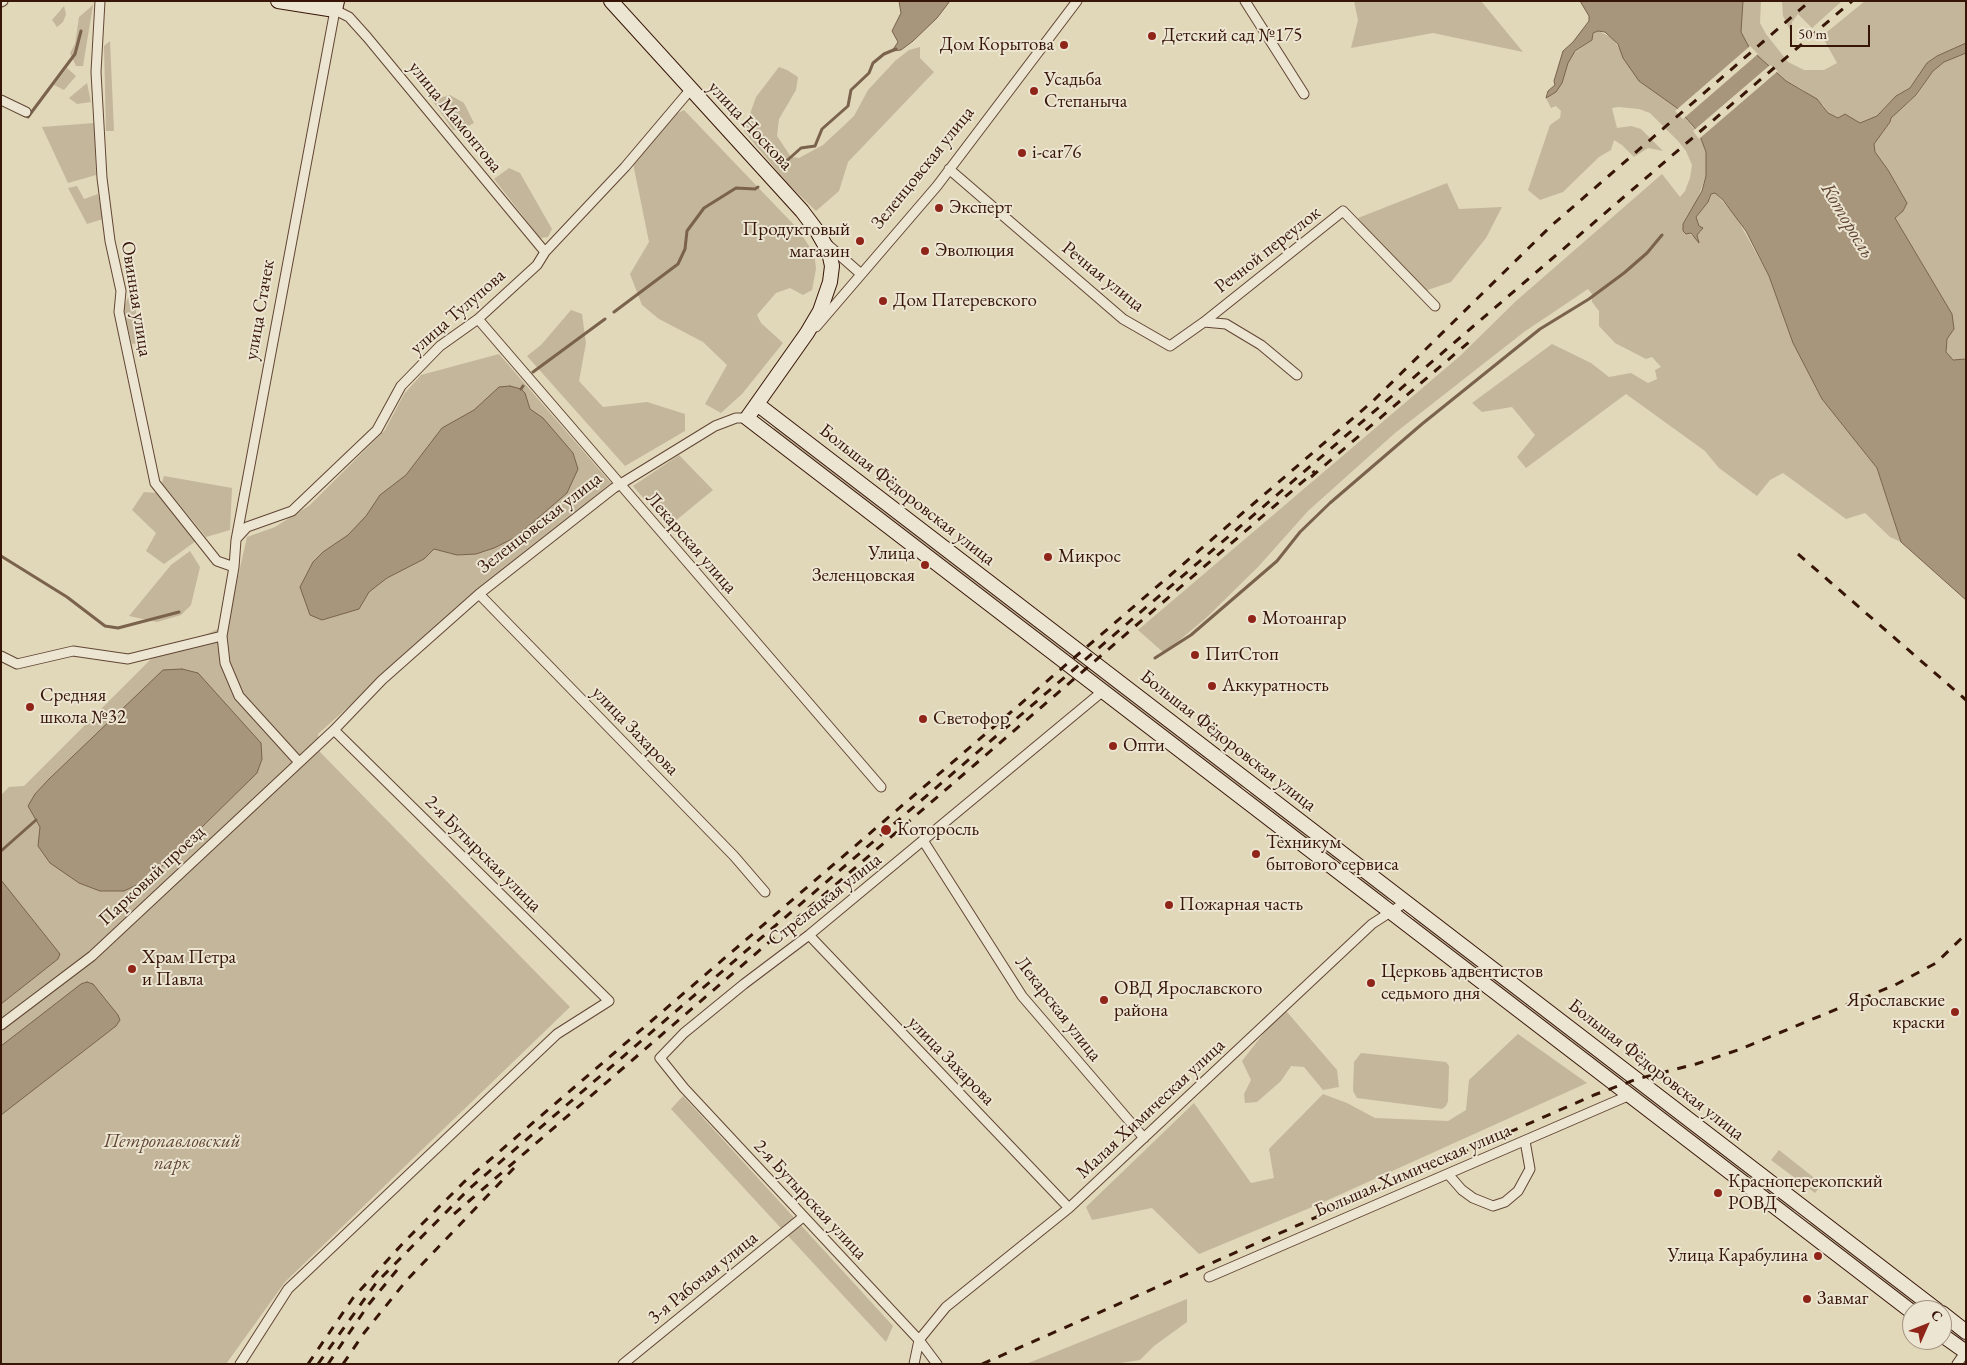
<!DOCTYPE html>
<meta charset="utf-8">
<style>
body{margin:0}
#map{position:relative;width:1967px;height:1365px;overflow:hidden;background:#e1d7b9;font-family:"EB Garamond",serif}
canvas{display:block}
.frame{position:absolute;inset:0;border:2px solid #371507;pointer-events:none}
.north{position:absolute;left:1902px;top:1300px;width:50px;height:50px;box-sizing:border-box;background:#ece5d2;border:1px solid #a49281;border-radius:50%;rotate:46deg;font-size:14px;font-weight:700;line-height:20px;text-align:center;color:#371507}
.north::after{content:'';display:block;margin:auto;width:18px;height:22px;background:#8f2418;clip-path:polygon(50% 0,100% 100%,50% 72%,0 100%)}
.scale{position:absolute;left:1790px;top:25px;width:80px;height:22px;box-sizing:border-box;border:2px solid #371507;border-top:0;padding-left:6px;font-size:15px;line-height:18px;white-space:nowrap;color:#371507;-webkit-text-stroke:4px #ece5d2;paint-order:stroke}
</style>
<div id="map">
<canvas width="1967" height="1365"></canvas>
<div class="frame"></div>
<div class="north">С</div>
<div class="scale">50 m</div>
</div>
<script>
const g = document.querySelector('canvas').getContext('2d');
g.lineJoin = 'round';
function fill(path, color) {
  g.fillStyle = color;
  g.fill(path, 'evenodd');
}
function shape(rows) {
  const path = new Path2D();
  for (const r of rows) {
    path.moveTo(r[0], r[1]);
    for (let i = 2; i < r.length; i += 2) path.lineTo(r[i], r[i + 1]);
  }
  return path;
}
function trace(path, color, width, dash) {
  g.strokeStyle = color;
  g.lineWidth = width;
  g.lineCap = dash ? 'butt' : 'round';
  g.setLineDash(dash || []);
  g.stroke(path);
}
function drawText(font, color, halo, rows, align = 'center') {
  g.font = font + ' "EB Garamond",serif';
  g.lineWidth = 4;
  g.setLineDash([]);
  g.textBaseline = 'middle';
  g.strokeStyle = halo;
  g.fillStyle = color;
  for (const [text, x, y, turn = 0] of rows) {
    g.save();
    g.translate(x, y);
    g.rotate((+turn || 0) * Math.PI / 180);
    g.textAlign = isNaN(turn) ? turn : align;
    if (halo) g.strokeText(text, 0, 0);
    g.fillText(text, 0, 0);
    g.restore();
  }
}
fill(shape([
 [1354,1,1481,1,1523,52,1433,33,1351,48,1358,20],
 [1743,1,1761,1,1760,23,1766,34,1788,62,1804,70,1824,70,1837,63,1822,36,1865,1,1966,1,1966,43,1937,56,1927,63,1910,88,1896,96,1878,116,1860,123,1845,114,1839,118,1828,113,1823,105,1803,90,1786,81,1750,49,1741,32],
 [1782,1,1842,1,1812,28,1798,14,1792,22,1792,34,1783,16],
 [93,5,83,66,76,66,70,53,75,44,79,17],
 [64,6,66,14,63,22,57,27,52,20],
 [1598,31,1613,38,1639,81,1677,108,1700,136,1706,152,1706,176,1696,203,1683,224,1688,233,1699,239,1697,235,1701,231,1696,217,1708,202,1711,194,1715,193,1735,215,1769,276,1793,343,1822,399,1877,468,1901,542,1890,537,1865,513,1846,519,1783,473,1770,480,1757,496,1719,468,1705,451,1626,394,1526,468,1517,457,1535,435,1512,407,1482,412,1472,403,1552,344,1591,363,1609,377,1631,373,1648,383,1657,379,1655,370,1661,367,1652,357,1646,359,1615,343,1599,326,1599,311,1592,302,1592,294,1588,289,1524,332,1395,433,1308,511,1258,567,1206,618,1164,653,1138,630,1460,356,1516,301,1662,174,1680,197,1685,191,1690,178,1692,165,1686,151,1678,141,1650,113,1639,109,1619,107,1612,108,1617,128,1631,126,1641,129,1663,151,1648,148,1634,157,1622,145,1614,140,1611,150,1599,157,1563,192,1540,200,1528,190,1550,125,1560,118,1561,111,1556,106,1551,108,1546,98,1556,92,1570,56,1592,40,1593,34],
 [110,41,114,131,106,131,104,46],
 [920,47,920,58,934,72,848,162,839,191,816,211,787,183,744,131,756,97,779,67,787,70,798,77,796,90,779,119,777,136,791,157,799,158,823,145,854,116,868,90,895,61,909,50],
 [1966,53,1966,359,1957,361,1949,357,1945,348,1947,339,1954,329,1952,314,1895,218,1903,211,1907,203,1888,170,1875,152,1874,144,1890,122,1890,118,1917,95,1933,71,1944,62],
 [67,68,76,76,64,90,54,85],
 [87,83,91,102,77,104,69,98],
 [450,95,464,103,474,123,461,130,453,130,432,100],
 [684,110,797,228,811,249,815,260,816,269,812,290,803,295,790,288,776,293,757,315,761,323,783,343,742,394,721,413,705,404,727,365,703,342,659,319,642,305,630,274,649,242,633,163,676,114],
 [94,123,96,175,68,183,42,127],
 [509,168,520,173,552,229,548,237,540,238,494,179],
 [1447,183,1459,209,1502,207,1486,238,1451,282,1416,294,1358,218],
 [77,186,84,199,98,194,103,219,87,224,68,188],
 [125,269,136,276,135,304,140,343,132,344,123,309,130,293],
 [571,310,582,314,586,343,579,381,603,407,647,402,685,414,685,431,625,466,527,356,541,345],
 [499,354,611,483,449,617,318,734,320,752,570,1007,285,1282,226,1364,1,1364,1,795,9,787,24,786,151,659,227,625,247,537,275,527,310,505,385,430,404,394,421,375],
 [776,426,1243,785,1241,789,773,430],
 [679,455,713,490,668,527,633,486],
 [164,476,232,488,230,530,206,537,162,483],
 [144,492,157,493,196,541,164,564,146,551,156,533,132,510],
 [190,551,200,567,191,605,181,615,157,622,129,616,171,565],
 [1252,791,1390,898,1387,901,1249,795],
 [1415,917,1627,1079,1622,1081,1412,920],
 [1287,1012,1337,1070,1339,1087,1323,1090,1304,1067,1291,1066,1281,1081,1257,1102,1245,1103,1244,1094,1251,1080,1242,1061,1277,1016],
 [1518,1034,1587,1083,1317,1205,1199,1254,1152,1208,1092,1220,1086,1207,1194,1103,1251,1183,1274,1178,1269,1149,1323,1094,1347,1103,1375,1118,1448,1121,1466,1110,1469,1080],
 [1361,1053,1446,1062,1449,1066,1448,1101,1446,1106,1442,1109,1357,1098,1353,1091,1354,1062],
 [1633,1084,1795,1209,1792,1212,1628,1086],
 [683,1096,893,1326,886,1342,671,1109],
 [1779,1150,1822,1184,1815,1193,1771,1160],
 [1812,1221,1927,1310,1920,1310,1809,1225],
 [1187,1299,1187,1322,1154,1346,1140,1360,1114,1364,1026,1364],
 [1942,1321,1966,1340,1966,1345,1942,1327]
]), '#c4b69b');
const water = shape([
 [899,1,950,1,937,18,913,41,901,50,892,51,898,42,892,31,901,13,899,1],
 [1580,1,1743,1,1741,32,1750,49,1786,81,1817,99,1828,113,1838,118,1845,114,1860,123,1877,116,1896,96,1910,88,1927,63,1937,56,1966,43,1966,53,1944,62,1933,71,1916,95,1891,118,1890,122,1874,144,1875,152,1888,170,1907,203,1903,211,1895,218,1952,314,1954,329,1947,339,1946,352,1953,360,1966,359,1966,600,1901,542,1877,468,1822,399,1793,343,1769,276,1746,231,1723,200,1715,193,1711,194,1708,202,1696,217,1699,226,1703,228,1697,235,1699,243,1691,233,1686,234,1683,231,1683,224,1702,191,1706,176,1706,152,1700,136,1694,127,1677,108,1639,81,1623,58,1618,44,1605,32,1598,31,1593,33,1592,40,1575,51,1568,63,1562,83,1556,92,1546,98,1548,91,1555,85,1554,81,1563,51,1573,42,1589,21,1589,16,1580,1],
 [510,386,521,389,525,393,530,409,543,418,573,453,578,469,567,493,516,537,494,548,476,554,457,555,434,549,424,559,387,578,369,592,359,609,322,620,310,615,300,587,313,562,323,552,348,535,366,516,380,495,406,475,442,428,474,410,499,387,510,386],
 [182,669,198,673,261,743,262,759,257,773,149,879,124,891,100,891,79,883,50,863,38,846,40,827,28,806,35,794,49,779,163,670,182,669],
 [1,880,60,954,58,959,1,1004,1,880],
 [87,982,93,984,118,1015,120,1020,116,1026,1,1115,1,1046,81,984,87,982]
]);
fill(water, '#a7957c');
trace(water, '#7a624d', 1);
fill(shape([
 [1750,46,1758,54,1683,119,1675,111],
 [1770,65,1778,71,1699,139,1693,131]
]), '#e1d7b9');
trace(shape([
 [24,115,28,117,75,54,81,31],
 [782,165,801,148,815,146,822,129,848,106,851,90,869,73,873,63,884,54,896,49],
 [614,312,678,264,685,249,687,231,704,208,736,188,755,189,758,187],
 [533,372,605,319],
 [521,389,523,386],
 [1,556,67,597,105,626,118,628,179,612],
 [1155,658,1191,635,1277,561,1300,532,1330,503,1422,424,1540,329,1589,299,1624,273,1647,253,1662,235],
 [1,851,36,820]
]), '#7a624d', 3);
const street = shape([
 [100,1,96,72,102,178,110,241,121,291,119,312,155,483,217,561,234,567],
 [1245,1,1304,94],
 [1,2,3,1],
 [1,100,26,112],
 [949,169,1123,319,1170,346,1204,322,1226,324,1261,345,1297,375],
 [828,245,861,274],
 [478,319,881,787],
 [1204,322,1343,211,1435,306],
 [816,327,937,186,1077,1],
 [237,538,247,527,292,511,377,430,401,386,440,346,478,319,537,265,545,252,625,167,691,89],
 [479,594,734,856,765,892],
 [1,656,17,664,73,651,128,659,222,636],
 [298,761,239,696,225,663,222,636,234,567,236,540,335,10,349,17,367,37,545,252],
 [924,842,1022,996,1144,1138],
 [809,935,1069,1208],
 [1,1025,92,956,334,730,382,680,479,594,614,488,715,426,736,418,747,418],
 [1448,1174,1462,1190,1473,1198,1493,1206,1505,1202,1518,1191,1530,1169,1525,1141],
 [1209,1277,1630,1095],
 [240,1364,288,1289,557,1034,609,1001,334,730],
 [623,1364,803,1217],
 [914,1364,919,1340,946,1307,1069,1208,1372,924,1406,902],
 [937,1364,919,1340,684,1088,660,1058,684,1033,744,984,809,935,1103,691],
 [1957,1364,1966,1351]
]);
const secondary = shape([
 [278,1,335,10,337,1],
 [611,1,802,211,817,231,829,252,832,266,830,282,820,311,807,333,747,418,1912,1312],
 [757,404,1937,1310],
 [1942,1313,1966,1332],
 [1942,1335,1966,1352]
]);
trace(street, '#624634', 11);
trace(secondary, '#371507', 16);
trace(street, '#ece5d2', 9);
trace(secondary, '#ece5d2', 14);
trace(shape([
 [1311,477,1469,342],
 [1798,554,1966,700],
 [454,1214,1315,471],
 [308,1364,353,1298,405,1241,464,1182,1373,401,1551,226,1810,1],
 [318,1364,376,1283,470,1188,1852,1],
 [328,1364,369,1304,397,1270],
 [343,1364,364,1333,406,1281,514,1168],
 [982,1364,1594,1095,1637,1079,1696,1064,1738,1050,1895,985,1936,963,1966,934]
]), '#371507', 3, [9, 9]);
for (const [x, y, r, color] of [
 [1152,36,5,"#8f2418"],
 [1064,45,5,"#8f2418"],
 [1034,91,5,"#8f2418"],
 [1022,153,5,"#8f2418"],
 [939,208,5,"#8f2418"],
 [860,241,5,"#8f2418"],
 [925,251,5,"#8f2418"],
 [883,301,5,"#8f2418"],
 [1048,557,5,"#8f2418"],
 [925,565,5,"#8f2418"],
 [1252,619,5,"#8f2418"],
 [1195,655,5,"#8f2418"],
 [1212,686,5,"#8f2418"],
 [30,707,5,"#8f2418"],
 [923,719,5,"#8f2418"],
 [1113,746,5,"#8f2418"],
 [886,830,6,"#8f2418"],
 [1256,854,5,"#8f2418"],
 [1169,905,5,"#8f2418"],
 [132,969,5,"#8f2418"],
 [1371,983,5,"#8f2418"],
 [1104,1000,5,"#8f2418"],
 [1955,1012,5,"#8f2418"],
 [1718,1193,5,"#8f2418"],
 [1818,1256,5,"#8f2418"],
 [1807,1299,5,"#8f2418"]
]) {
  const dot = new Path2D();
  dot.arc(x, y, r, 0, 2 * Math.PI);
  g.fillStyle = color;
  g.fill(dot);
  trace(dot, '#ece5d2', 2);
}
drawText('19px', '#371507', '#ece5d2', [
 ["Детский сад №175",1162,36],
 ["Дом Корытова",1054,45,"right"],
 ["Усадьба",1044,80],
 ["Степаныча",1044,102],
 ["i-car76",1032,153],
 ["Эксперт",949,208],
 ["Продуктовый",850,230,"right"],
 ["магазин",850,252,"right"],
 ["Эволюция",935,251],
 ["Дом Патеревского",893,301],
 ["Улица",915,554,"right"],
 ["Зеленцовская",915,576,"right"],
 ["Микрос",1058,557],
 ["Мотоангар",1262,619],
 ["ПитСтоп",1205,655],
 ["Аккуратность",1222,686],
 ["Средняя",40,696],
 ["школа №32",40,718],
 ["Светофор",933,719],
 ["Опти",1123,746],
 ["Которосль",897,830],
 ["Техникум",1266,843],
 ["бытового сервиса",1266,865],
 ["Пожарная часть",1179,905],
 ["Храм Петра",142,958],
 ["и Павла",142,980],
 ["Церковь адвентистов",1381,972],
 ["седьмого дня",1381,994],
 ["ОВД Ярославского",1114,989],
 ["района",1114,1011],
 ["Ярославские",1945,1001,"right"],
 ["краски",1945,1023,"right"],
 ["Красноперекопский",1728,1182],
 ["РОВД",1728,1204],
 ["Улица Карабулина",1808,1256,"right"],
 ["Завмаг",1817,1299]
], 'left');
drawText('19px', '#371507', '#ece5d2', [
 ["улица Мамонтова",455,117,51],
 ["улица Носкова",750,126,47],
 ["Зеленцовская улица",923,168,-51],
 ["Речной переулок",1268,250,-38],
 ["Речная улица",1103,277,39],
 ["Овинная улица",136,299,81],
 ["улица Стачек",260,310,-80],
 ["улица Тулупова",458,312,-41],
 ["Большая Фёдоровская улица",907,495,38],
 ["Зеленцовская улица",540,523,-38],
 ["Лекарская улица",691,543,49],
 ["улица Захарова",635,731,46],
 ["Большая Фёдоровская улица",1228,741,38],
 ["2-я Бутырская улица",483,854,45],
 ["Парковый проезд",152,876,-43],
 ["Стрелецкая улица",825,900,-38],
 ["Лекарская улица",1058,1009,52],
 ["улица Захарова",951,1061,46],
 ["Большая Фёдоровская улица",1656,1070,38],
 ["Малая Химическая улица",1151,1109,-43],
 ["Большая Химическая улица",1413,1171,-23],
 ["2-я Бутырская улица",810,1200,47],
 ["3-я Рабочая улица",703,1278,-39]
]);
drawText('italic 19px', '#614533', '#ece5d2', [
 ["Петропавловский",172,1142],
 ["парк",172,1164]
]);
drawText('italic 20px', '#644836', '#ece5d2', [
 ["Которосль",1847,221,59]
]);
</script>
